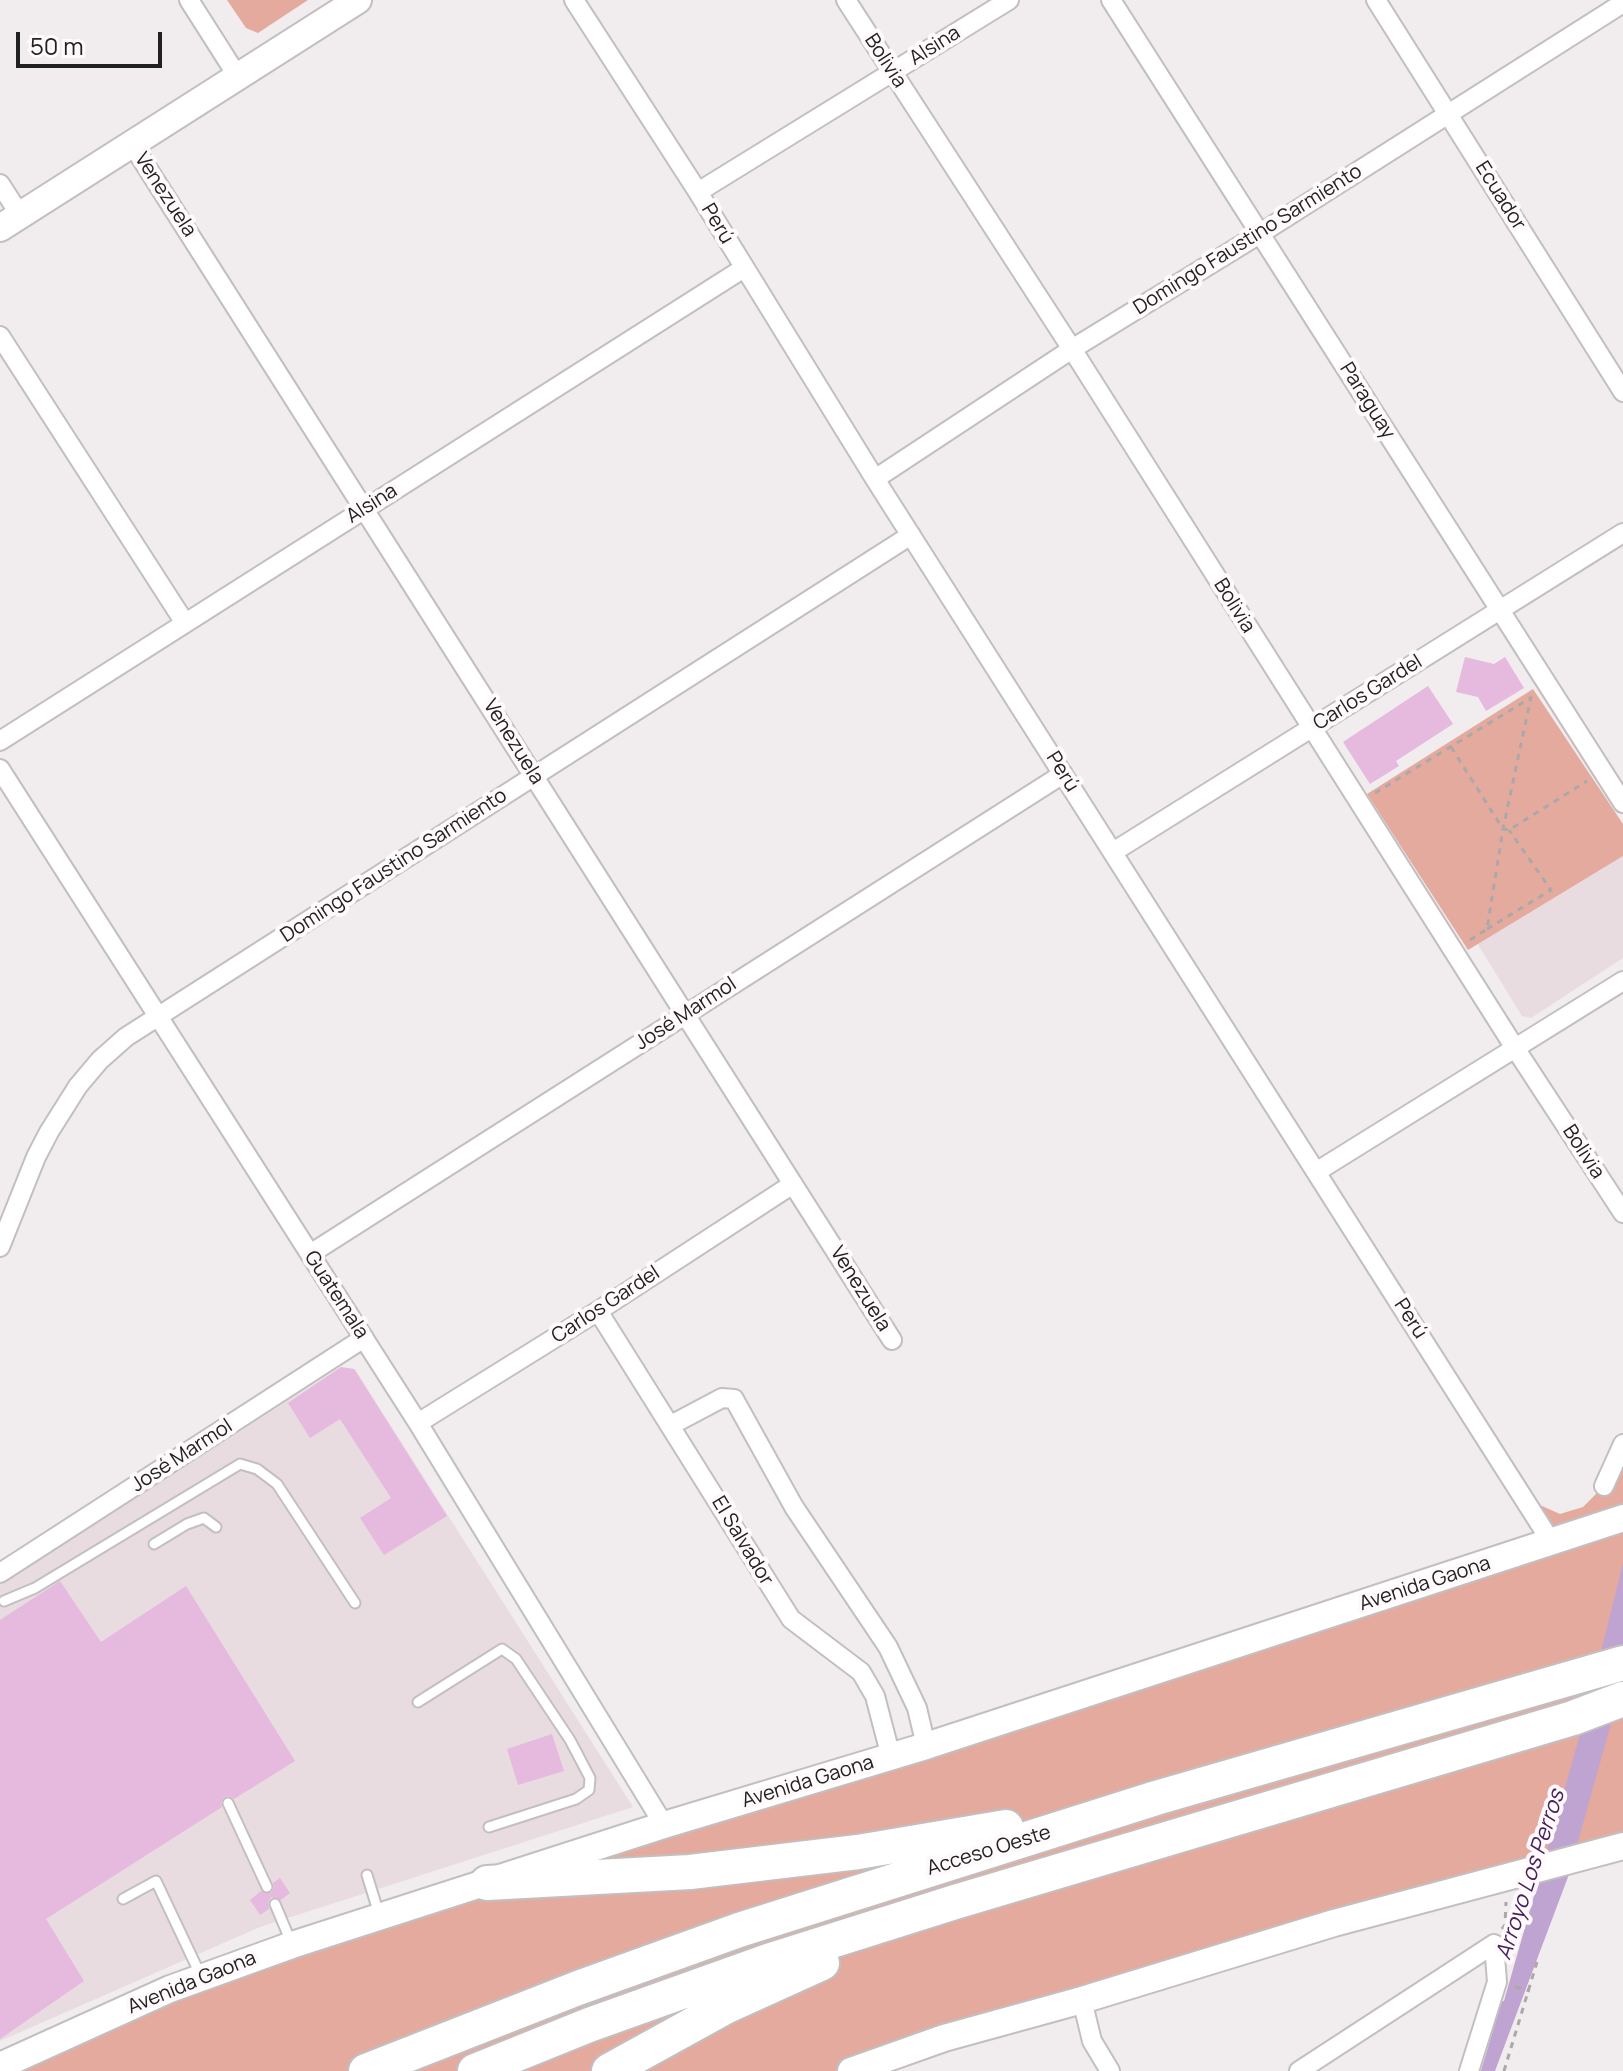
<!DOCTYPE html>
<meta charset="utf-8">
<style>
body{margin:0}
#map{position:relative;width:1623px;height:2071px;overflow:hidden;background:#f1ecee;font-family:Manrope,sans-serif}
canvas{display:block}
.scale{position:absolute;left:16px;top:32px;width:146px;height:36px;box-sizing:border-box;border:4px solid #222121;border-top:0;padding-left:10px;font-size:24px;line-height:28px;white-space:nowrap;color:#222121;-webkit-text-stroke:6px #fef9fb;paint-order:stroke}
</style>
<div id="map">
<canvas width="1623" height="2071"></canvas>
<div class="scale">50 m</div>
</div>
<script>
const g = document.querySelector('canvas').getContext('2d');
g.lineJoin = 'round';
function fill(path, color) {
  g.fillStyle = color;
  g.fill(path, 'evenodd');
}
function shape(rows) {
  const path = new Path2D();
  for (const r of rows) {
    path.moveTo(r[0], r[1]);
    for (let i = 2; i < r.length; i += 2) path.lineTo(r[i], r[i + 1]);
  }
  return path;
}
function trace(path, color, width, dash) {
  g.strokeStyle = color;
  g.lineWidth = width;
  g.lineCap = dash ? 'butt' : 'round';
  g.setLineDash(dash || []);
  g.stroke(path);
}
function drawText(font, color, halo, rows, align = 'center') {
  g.font = font + ' Manrope,sans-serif';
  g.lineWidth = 8;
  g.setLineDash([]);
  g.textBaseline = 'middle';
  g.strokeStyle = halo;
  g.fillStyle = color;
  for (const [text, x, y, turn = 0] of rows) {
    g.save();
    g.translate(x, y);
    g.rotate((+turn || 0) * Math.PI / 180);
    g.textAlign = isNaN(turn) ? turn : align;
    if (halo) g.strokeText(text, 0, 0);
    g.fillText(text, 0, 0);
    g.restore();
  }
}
fill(shape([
 [1623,856,1623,958,1531,1018,1522,1016,1477,943],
 [339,1368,355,1369,633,1807,260,1927,0,2041,0,1585]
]), '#e9dce1');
fill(shape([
 [227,0,308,0,258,33,246,28],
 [1533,689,1623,824,1623,856,1468,950,1367,794],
 [1623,1444,1623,1846,851,2071,0,2071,170,1989,1552,1543,1524,1498,1560,1514,1583,1507,1604,1486]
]), '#e5aa9e');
fill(shape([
 [1623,1563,1623,1681,1568,1877,1495,2071,1484,2071,1583,1724]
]), '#bfa3d1');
trace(shape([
 [1484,2071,1504,2004]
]), '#bfa3d1', 6);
fill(shape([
 [1465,657,1494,664,1505,657,1524,688,1486,711,1478,697,1456,692],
 [1428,686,1453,724,1396,761,1399,766,1370,784,1343,742],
 [341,1367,354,1369,447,1516,384,1555,360,1518,391,1498,340,1419,310,1438,288,1403],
 [60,1581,101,1642,186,1586,295,1761,234,1799,229,1796,224,1797,221,1802,222,1807,46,1919,84,1981,0,2039,0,1620],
 [552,1734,564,1771,518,1785,507,1749],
 [280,1878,290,1893,281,1900,271,1897,268,1902,269,1909,260,1915,250,1900,261,1891,271,1893,274,1888,273,1883]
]), '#e6b9de');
const lane = shape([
 [154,1544,187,1524,204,1518,216,1527],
 [4,1601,35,1588,240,1464,257,1469,277,1484,355,1603],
 [418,1702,502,1649,516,1659,570,1740,590,1778,589,1790,576,1799,489,1827],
 [228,1803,267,1887],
 [367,1875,379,1914],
 [123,1899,156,1881,200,1974],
 [275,1904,291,1942]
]);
const street = shape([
 [189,0,238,77],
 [574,0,698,192,875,479,1552,1543],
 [846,0,1072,349,1515,1048,1623,1213],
 [1111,0,1623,803],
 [1376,0,1623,392],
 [132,144,892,1340],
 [0,184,20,215],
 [698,192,1009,0],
 [0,336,185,623],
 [875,479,1072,349,1261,233,1623,3],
 [0,741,744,268],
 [0,769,418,1423,664,1825],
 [1113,852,1623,533],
 [1316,1172,1623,981],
 [0,1247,36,1157,49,1132,78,1086,100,1060,126,1037,911,535],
 [310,1254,1063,774],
 [598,1311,791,1619,861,1672,875,1696,891,1757],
 [418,1423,598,1311,793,1184],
 [671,1425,722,1398,734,1399,794,1507,888,1647,917,1708,926,1746],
 [1604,1486,1623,1444],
 [0,1573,364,1338],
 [1082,2000,1092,2041,1110,2071],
 [1299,2071,1494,1944,1497,1982,1469,2071]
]);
const secondary = shape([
 [0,228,358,0],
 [0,2066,170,1989,292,1945,664,1825,926,1746,1623,1518],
 [851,2071,944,2038,1082,2000,1334,1923,1623,1846]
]);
const highway = shape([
 [487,1883,690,1872,858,1852,1006,1827],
 [366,2071,578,1988,739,1930,1156,1798,1623,1663],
 [475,2071,589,2025,768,1961,955,1902,1573,1718,1623,1699],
 [609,2071,725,2007,822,1963]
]);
trace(lane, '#c3bfc0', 13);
trace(street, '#c3bfc0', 22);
trace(secondary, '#c3bfc0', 30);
trace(highway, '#c3bfc0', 38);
trace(shape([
 [1451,747,1503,829,1509,830,1587,781],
 [1375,793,1532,697],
 [1487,929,1551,890,1509,830],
 [1470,940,1487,929,1503,829,1531,697],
 [1502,1929,1505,1925,1506,1902],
 [1515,1987,1530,1991],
 [1504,2071,1537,1962]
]), '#aca8aa', 3, [6, 6]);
trace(lane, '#fff', 9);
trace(street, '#fff', 18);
trace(secondary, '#fff', 26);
trace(highway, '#fff', 34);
drawText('20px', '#222121', '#fef9fb', [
 ["Alsina",935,46,-32],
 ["Bolivia",885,61,57],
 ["Venezuela",165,195,57],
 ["Ecuador",1500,196,58],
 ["Perú",717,224,59],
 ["Domingo Faustino Sarmiento",1248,240,-32],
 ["Paraguay",1367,401,58],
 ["Alsina",372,504,-32],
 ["Bolivia",1234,606,58],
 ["Carlos Gardel",1368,693,-32],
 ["Venezuela",513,742,58],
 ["Perú",1062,772,58],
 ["Domingo Faustino Sarmiento",394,866,-33],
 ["José Marmol",686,1014,-33],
 ["Bolivia",1583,1152,57],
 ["Venezuela",860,1289,58],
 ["Guatemala",336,1295,57],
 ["Carlos Gardel",606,1305,-33],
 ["Perú",1410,1319,57],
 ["José Marmol",182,1456,-33],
 ["El Salvador",742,1541,59],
 ["Avenida Gaona",1425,1584,-18],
 ["Avenida Gaona",808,1782,-17],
 ["Acceso Oeste",989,1851,-17],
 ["Avenida Gaona",192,1983,-22]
]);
drawText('italic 22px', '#441f58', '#fef9fb', [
 ["Arroyo Los Perros",1531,1875,-72]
]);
</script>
